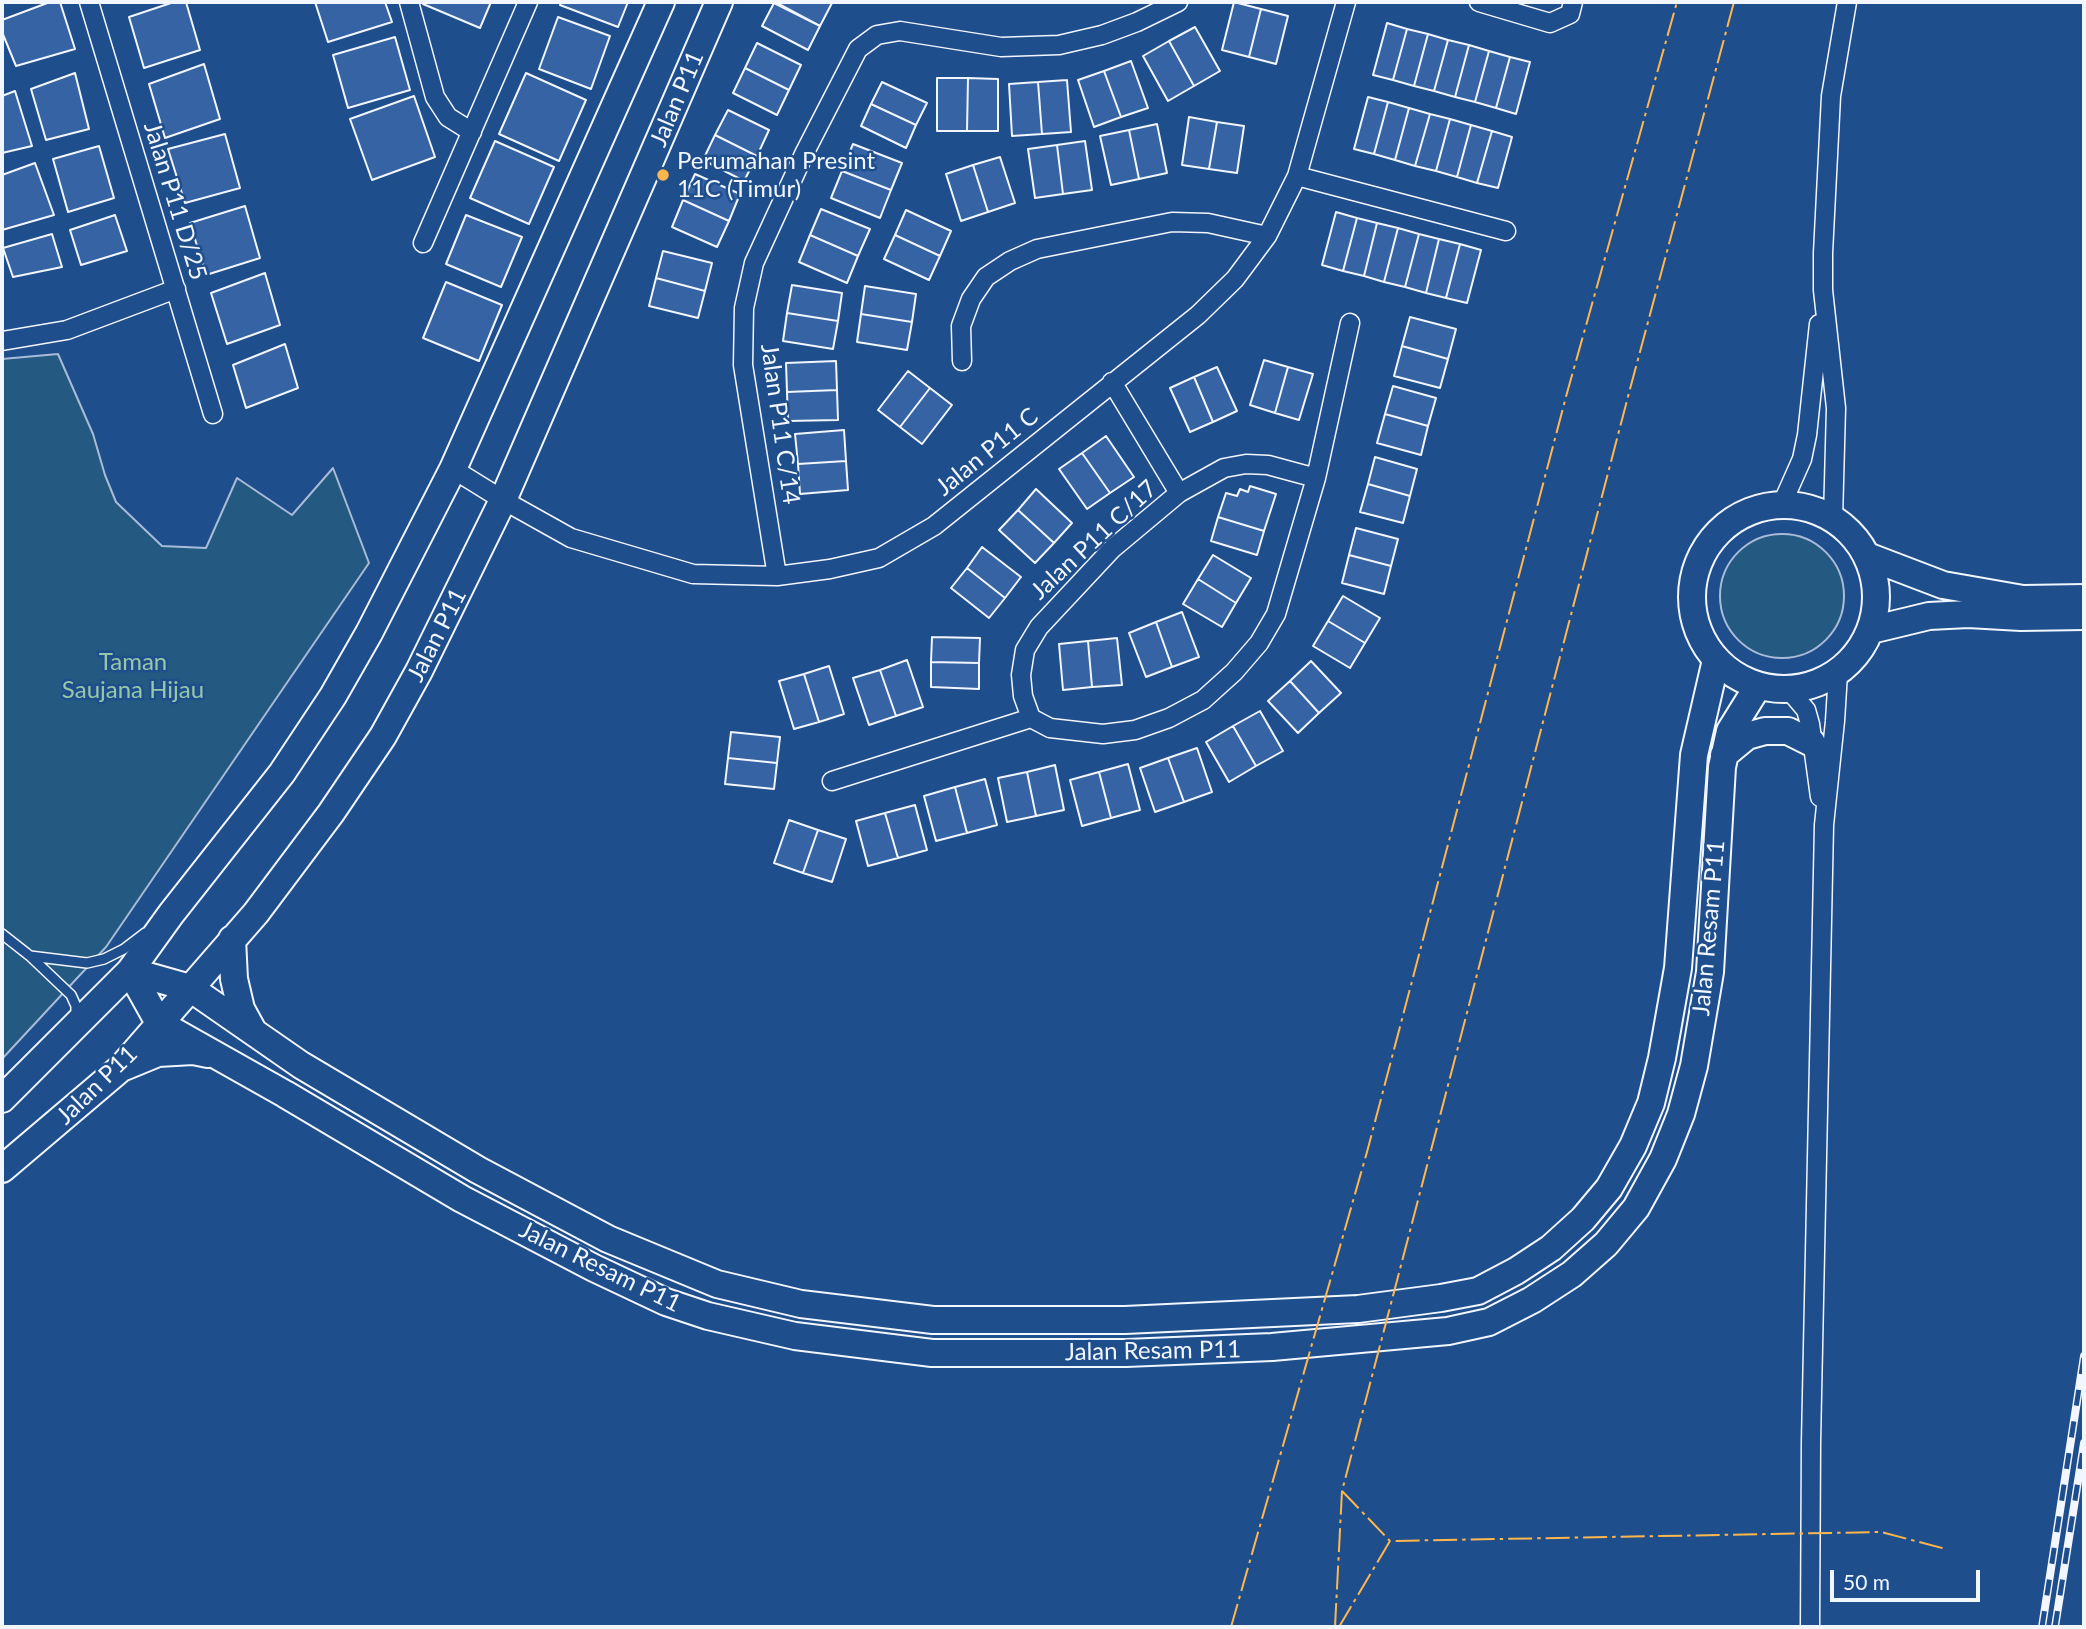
<!DOCTYPE html>
<style>
body{margin:0}
#map{position:relative;width:2086px;height:1629px;overflow:hidden;background:#1f4e8c;font-family:Lato,sans-serif}
canvas{display:block}
.frame{position:absolute;inset:0;border:4px solid #f2f6ff;pointer-events:none}
.scale{position:absolute;left:1830px;top:1570px;width:150px;height:32px;box-sizing:border-box;border:4px solid #f2f6ff;border-top:0;padding-left:9px;font-size:21px;line-height:24px;white-space:nowrap;color:#f2f6ff;-webkit-text-stroke:5px #1f4e8c;paint-order:stroke}
</style>
<div id="map">
<canvas width="2086" height="1629"></canvas>
<div class="frame"></div>
<div class="scale">50 m</div>
</div>
<script>
const g = document.querySelector('canvas').getContext('2d');
g.lineJoin = 'round';
function fill(path, color) {
  g.fillStyle = color;
  g.fill(path, 'evenodd');
}
function shape(rows) {
  const path = new Path2D();
  for (const r of rows) {
    if (r.length === 3) {
      path.moveTo(r[0] + r[2], r[1]);
      path.arc(r[0], r[1], r[2], 0, 2 * Math.PI);
      continue;
    }
    path.moveTo(r[0], r[1]);
    for (let i = 2; i < r.length; i += 2) path.lineTo(r[i], r[i + 1]);
  }
  return path;
}
function trace(path, color, width, dash) {
  g.strokeStyle = color;
  g.lineWidth = width;
  g.lineCap = dash ? 'butt' : 'round';
  g.setLineDash(dash || []);
  g.stroke(path);
}
function drawText(font, color, halo, rows, align = 'center') {
  g.font = font + ' Lato,sans-serif';
  g.lineWidth = 5;
  g.setLineDash([]);
  g.textBaseline = 'middle';
  g.strokeStyle = halo;
  g.fillStyle = color;
  for (const [text, x, y, turn = 0] of rows) {
    g.save();
    g.translate(x, y);
    g.rotate((+turn || 0) * Math.PI / 180);
    g.textAlign = isNaN(turn) ? turn : align;
    if (halo) g.strokeText(text, 0, 0);
    g.fillText(text, 0, 0);
    g.restore();
  }
}
const green = shape([
 [58,354,93,434,105,475,116,502,162,546,206,548,237,478,292,515,333,468,369,563,106,947,2,1059,2,359,58,354],
 [1782,596,62]
]);
fill(green, '#245a82');
trace(green, '#a8bbd7', 2);
const building = shape([
 [50,2,60,2,75,49,16,66,2,32,2,20,50,2],
 [174,2,186,2,200,50,144,68,129,17,174,2],
 [315,2,385,2,392,22,328,42,315,2],
 [424,2,491,2,480,28,423,4,424,2],
 [561,2,628,2,618,27,560,5,561,2],
 [775,2,830,2,832,3,820,26,775,2],
 [1234,2,1261,9,1249,57,1222,50,1234,2],
 [774,3,820,26,808,50,762,26,774,3],
 [1261,9,1288,16,1276,64,1249,57,1261,9],
 [558,17,610,36,591,89,539,69,558,17],
 [1387,23,1407,29,1393,80,1373,75,1387,23],
 [1195,27,1220,71,1194,86,1169,41,1195,27],
 [1407,29,1428,34,1414,86,1393,80,1407,29],
 [1428,34,1448,40,1434,91,1414,86,1428,34],
 [395,37,410,90,348,108,333,55,395,37],
 [1448,40,1469,45,1455,97,1434,91,1448,40],
 [1169,41,1194,86,1168,101,1143,56,1169,41],
 [757,43,801,65,789,90,745,68,757,43],
 [1469,45,1489,51,1475,102,1455,97,1469,45],
 [1489,51,1510,57,1496,108,1475,102,1489,51],
 [1510,57,1530,62,1516,114,1496,108,1510,57],
 [1131,61,1148,108,1121,117,1104,71,1131,61],
 [204,64,220,119,165,138,149,84,204,64],
 [745,68,789,90,777,115,733,93,745,68],
 [1104,71,1121,117,1094,127,1078,80,1104,71],
 [75,73,89,129,46,140,31,89,75,73],
 [526,73,586,100,559,161,499,134,526,73],
 [937,78,968,78,967,131,937,131,937,78],
 [968,78,998,79,998,131,967,131,968,78],
 [1067,80,1071,132,1042,134,1038,82,1067,80],
 [882,82,927,103,916,125,871,104,882,82],
 [1038,82,1042,134,1012,136,1009,84,1038,82],
 [15,91,32,146,2,153,2,96,15,91],
 [414,96,435,157,372,180,350,119,414,96],
 [1368,97,1388,102,1374,154,1354,149,1368,97],
 [1388,102,1409,108,1395,160,1374,154,1388,102],
 [871,104,916,125,906,148,861,126,871,104],
 [1409,108,1430,114,1415,166,1395,160,1409,108],
 [728,110,769,130,757,156,715,135,728,110],
 [1430,114,1450,119,1436,171,1415,166,1430,114],
 [1189,117,1217,122,1209,169,1182,165,1189,117],
 [1450,119,1471,125,1457,177,1436,171,1450,119],
 [1217,122,1244,126,1237,173,1209,169,1217,122],
 [1157,124,1167,173,1139,179,1129,130,1157,124],
 [1471,125,1492,131,1477,183,1457,177,1471,125],
 [1129,130,1139,179,1111,185,1100,136,1129,130],
 [1492,131,1512,137,1498,188,1477,183,1492,131],
 [225,134,240,188,185,203,168,149,225,134],
 [715,135,757,156,744,181,703,160,715,135],
 [495,141,554,167,529,224,470,198,495,141],
 [1085,141,1092,190,1063,194,1057,145,1085,141],
 [853,144,902,163,891,190,842,171,853,144],
 [1057,145,1063,194,1035,198,1028,149,1057,145],
 [99,146,114,198,68,212,53,159,99,146],
 [1000,157,1015,203,988,212,973,165,1000,157],
 [35,163,54,215,2,230,2,175,35,163],
 [973,165,988,212,961,221,946,174,973,165],
 [842,171,891,190,880,218,831,198,842,171],
 [695,174,740,194,729,221,683,200,695,174],
 [683,200,729,221,717,247,672,227,683,200],
 [245,206,260,258,206,275,190,223,245,206],
 [821,209,870,229,858,256,810,235,821,209],
 [906,210,951,231,940,256,895,235,906,210],
 [1336,212,1357,218,1343,271,1322,265,1336,212],
 [115,215,127,251,81,265,70,230,115,215],
 [466,215,522,237,501,287,446,264,466,215],
 [1357,218,1377,223,1364,276,1343,271,1357,218],
 [1377,223,1398,228,1384,282,1364,276,1377,223],
 [1398,228,1419,234,1405,287,1384,282,1398,228],
 [52,234,62,267,13,277,3,248,52,234],
 [1419,234,1439,239,1426,293,1405,287,1419,234],
 [810,235,858,256,847,283,799,262,810,235],
 [895,235,940,256,929,280,884,259,895,235],
 [1439,239,1460,244,1446,298,1426,293,1439,239],
 [1460,244,1481,250,1467,303,1446,298,1460,244],
 [663,251,712,263,705,291,656,278,663,251],
 [265,273,280,325,227,344,211,293,265,273],
 [656,278,705,291,698,318,649,306,656,278],
 [446,282,502,305,479,361,423,338,446,282],
 [792,285,842,293,838,321,787,313,792,285],
 [865,286,916,294,912,322,861,314,865,286],
 [787,313,838,321,833,349,783,341,787,313],
 [861,314,912,322,907,350,857,342,861,314],
 [1410,317,1456,329,1448,359,1402,346,1410,317],
 [285,344,298,388,246,408,233,365,285,344],
 [1402,346,1448,359,1440,388,1394,376,1402,346],
 [1264,360,1288,367,1275,413,1250,405,1264,360],
 [836,361,837,390,787,392,786,363,836,361],
 [1217,367,1237,411,1213,422,1194,377,1217,367],
 [1288,367,1313,374,1299,420,1275,413,1288,367],
 [908,371,930,388,900,427,878,410,908,371],
 [1194,377,1213,422,1190,432,1170,388,1194,377],
 [1393,386,1436,398,1428,426,1385,414,1393,386],
 [930,388,952,405,922,444,900,427,930,388],
 [837,390,838,420,788,421,787,392,837,390],
 [1385,414,1428,426,1421,455,1377,443,1385,414],
 [844,430,846,461,798,464,795,434,844,430],
 [1106,436,1134,477,1110,493,1082,453,1106,436],
 [1082,453,1110,493,1087,509,1059,469,1082,453],
 [1375,457,1417,469,1410,496,1368,484,1375,457],
 [846,461,848,490,800,494,798,464,846,461],
 [1368,484,1410,496,1403,523,1360,512,1368,484],
 [1250,486,1276,494,1264,531,1218,517,1226,493,1237,496,1240,489,1248,492,1250,486],
 [1036,489,1072,523,1054,543,1018,510,1036,489],
 [1018,510,1054,543,1035,563,999,530,1018,510],
 [1218,517,1264,531,1257,555,1211,541,1218,517],
 [1356,528,1398,539,1391,566,1349,555,1356,528],
 [982,547,1021,577,1005,598,967,568,982,547],
 [1213,555,1251,578,1236,603,1198,579,1213,555],
 [1349,555,1391,566,1384,594,1342,583,1349,555],
 [967,568,1005,598,989,618,951,588,967,568],
 [1198,579,1236,603,1222,627,1183,604,1198,579],
 [1343,596,1380,618,1365,643,1328,621,1343,596],
 [1182,612,1199,657,1172,667,1156,622,1182,612],
 [1328,621,1365,643,1350,668,1313,646,1328,621],
 [1156,622,1172,667,1146,677,1129,633,1156,622],
 [932,637,980,638,979,663,931,662,932,637],
 [1117,638,1122,685,1092,687,1088,641,1117,638],
 [1088,641,1092,687,1063,690,1059,644,1088,641],
 [907,660,923,707,896,716,880,670,907,660],
 [1311,661,1341,693,1319,713,1290,681,1311,661],
 [931,662,979,663,979,689,931,687,931,662],
 [829,666,844,714,819,722,804,674,829,666],
 [880,670,896,716,869,725,853,678,880,670],
 [804,674,819,722,794,729,779,681,804,674],
 [1290,681,1319,713,1298,733,1268,701,1290,681],
 [1260,711,1283,751,1256,766,1233,726,1260,711],
 [1233,726,1256,766,1229,782,1206,742,1233,726],
 [731,732,780,737,777,763,728,758,731,732],
 [1197,748,1212,792,1184,802,1168,758,1197,748],
 [728,758,777,763,774,789,725,784,728,758],
 [1168,758,1184,802,1155,812,1140,768,1168,758],
 [1128,764,1140,810,1111,818,1099,772,1128,764],
 [1055,765,1064,810,1036,816,1027,772,1055,765],
 [1027,772,1036,816,1007,822,998,778,1027,772],
 [1099,772,1111,818,1082,826,1070,780,1099,772],
 [985,779,997,825,967,833,955,787,985,779],
 [955,787,967,833,936,841,924,796,955,787],
 [915,805,927,850,898,858,885,813,915,805],
 [885,813,898,858,868,866,856,821,885,813],
 [789,820,818,830,803,873,774,863,789,820],
 [818,830,846,839,832,882,803,873,818,830]
]);
fill(building, '#3563a3');
trace(building, '#f2f6ff', 2);
const service = shape([
 [2,934,30,956,71,995,76,1006,76,1017],
 [30,956,87,963,104,959,124,949,145,933]
]);
const minor = shape([
 [89,2,213,414],
 [409,2,435,97,448,117,472,132],
 [1479,2,1550,23,1570,14,1573,2],
 [1297,176,1506,231],
 [423,243,528,2],
 [2,341,67,330,176,289],
 [962,361,961,326,971,299,986,277,1010,261,1037,249,1172,222,1208,223,1267,236],
 [1112,382,1179,493],
 [453,469,503,500,571,538,693,574,777,576,830,569,879,558,934,526,1198,315,1235,279,1267,236,1297,176,1346,2],
 [1316,478,1268,465,1246,464,1224,468,1179,493,1112,549,1039,627,1025,650,1021,675,1023,696,1031,718,1050,728,1103,734,1135,730,1169,718,1203,700,1234,672,1259,643,1276,614,1316,478,1350,323],
 [1782,504,1802,459,1807,435,1819,324],
 [1833,519,1836,408,1823,290,1823,253,1831,96,1847,2],
 [777,576,743,365,744,308,754,263,805,152,858,49,877,35,900,31,1001,47,1059,45,1102,35,1137,22,1178,2],
 [1789,690,1806,710,1810,724,1820,797],
 [832,781,1031,718],
 [1810,1627,1811,1442,1824,825,1835,721,1838,673]
]);
const secondary = shape([
 [1784,597,92],
 [1867,556,1943,585,2023,599,2084,598],
 [1871,630,1929,616,1968,614,2021,617,2084,616],
 [1724,755,1747,736,1765,731,1788,731,1812,743],
 [232,939,234,979,241,1009,253,1031],
 [130,971,190,988,301,1065,478,1170,608,1239,717,1284,801,1304,933,1320,1125,1320,1358,1309,1441,1298,1478,1291,1516,1271,1551,1248,1583,1219,1609,1188,1633,1146,1651,1103,1662,1058,1678,968,1694,755,1716,660],
 [130,971,159,1023],
 [159,1023,285,1094,462,1199,594,1268,666,1302,708,1316,795,1336,932,1353,1126,1353,1272,1347,1448,1331,1489,1322,1532,1300,1572,1274,1606,1244,1636,1208,1663,1159,1681,1114,1694,1066,1710,972,1722,767,1730,731,1758,686],
 [124,1067,158,1053,193,1051,208,1054],
 [2,1099,130,971,171,914,282,773,333,696,369,633,453,469,661,2],
 [2,1169,121,1068,256,913,331,813,383,736,419,671,503,500,719,2]
]);
trace(service, '#f2f6ff', 12);
trace(minor, '#f2f6ff', 21);
trace(secondary, '#f2f6ff', 30);
trace(service, '#1f4e8c', 9);
trace(minor, '#1f4e8c', 18);
trace(secondary, '#1f4e8c', 26);
const rail = shape([
 [2042,1627,2084,1356],
 [2055,1627,2084,1443]
]);
trace(rail, '#f2f6ff', 8);
trace(rail, '#1f4e8c', 5, [16]);
trace(shape([
 [1342,1491,1390,1541,1881,1532,1946,1549],
 [1231,1627,1367,1152,1567,393,1677,2],
 [1335,1627,1342,1491,1630,389,1734,2],
 [1339,1627,1390,1541]
]), '#ffb74d', 2, [24, 5, 3.5, 5]);
for (const [x, y, r, color] of [
 [663,175,7,"#ffb74d"]
]) {
  const dot = new Path2D();
  dot.arc(x, y, r, 0, 2 * Math.PI);
  g.fillStyle = color;
  g.fill(dot);
  trace(dot, '#1f4e8c', 2.5);
}
drawText('24px', '#f2f6ff', '#1f4e8c', [
 ["Jalan P11",677,99,-67],
 ["Jalan P11 D/25",175,201,73],
 ["Jalan P11 C/14",780,424,82],
 ["Jalan P11 C",987,452,-39],
 ["Jalan P11 C/17",1094,540,-43],
 ["Jalan P11",437,635,-63],
 ["Jalan Resam P11",1709,928,-85],
 ["Jalan P11",97,1085,-44],
 ["Jalan Resam P11",600,1267,26],
 ["Jalan Resam P11",1153,1351,-1]
]);
drawText('24px', '#f2f6ff', '#1f4e8c', [
 ["Perumahan Presint",677,161],
 ["11C (Timur)",677,189]
], 'left');
drawText('24px', '#97c8a6', '#1f4e8c', [
 ["Taman",133,662],
 ["Saujana Hijau",133,690]
]);
</script>
